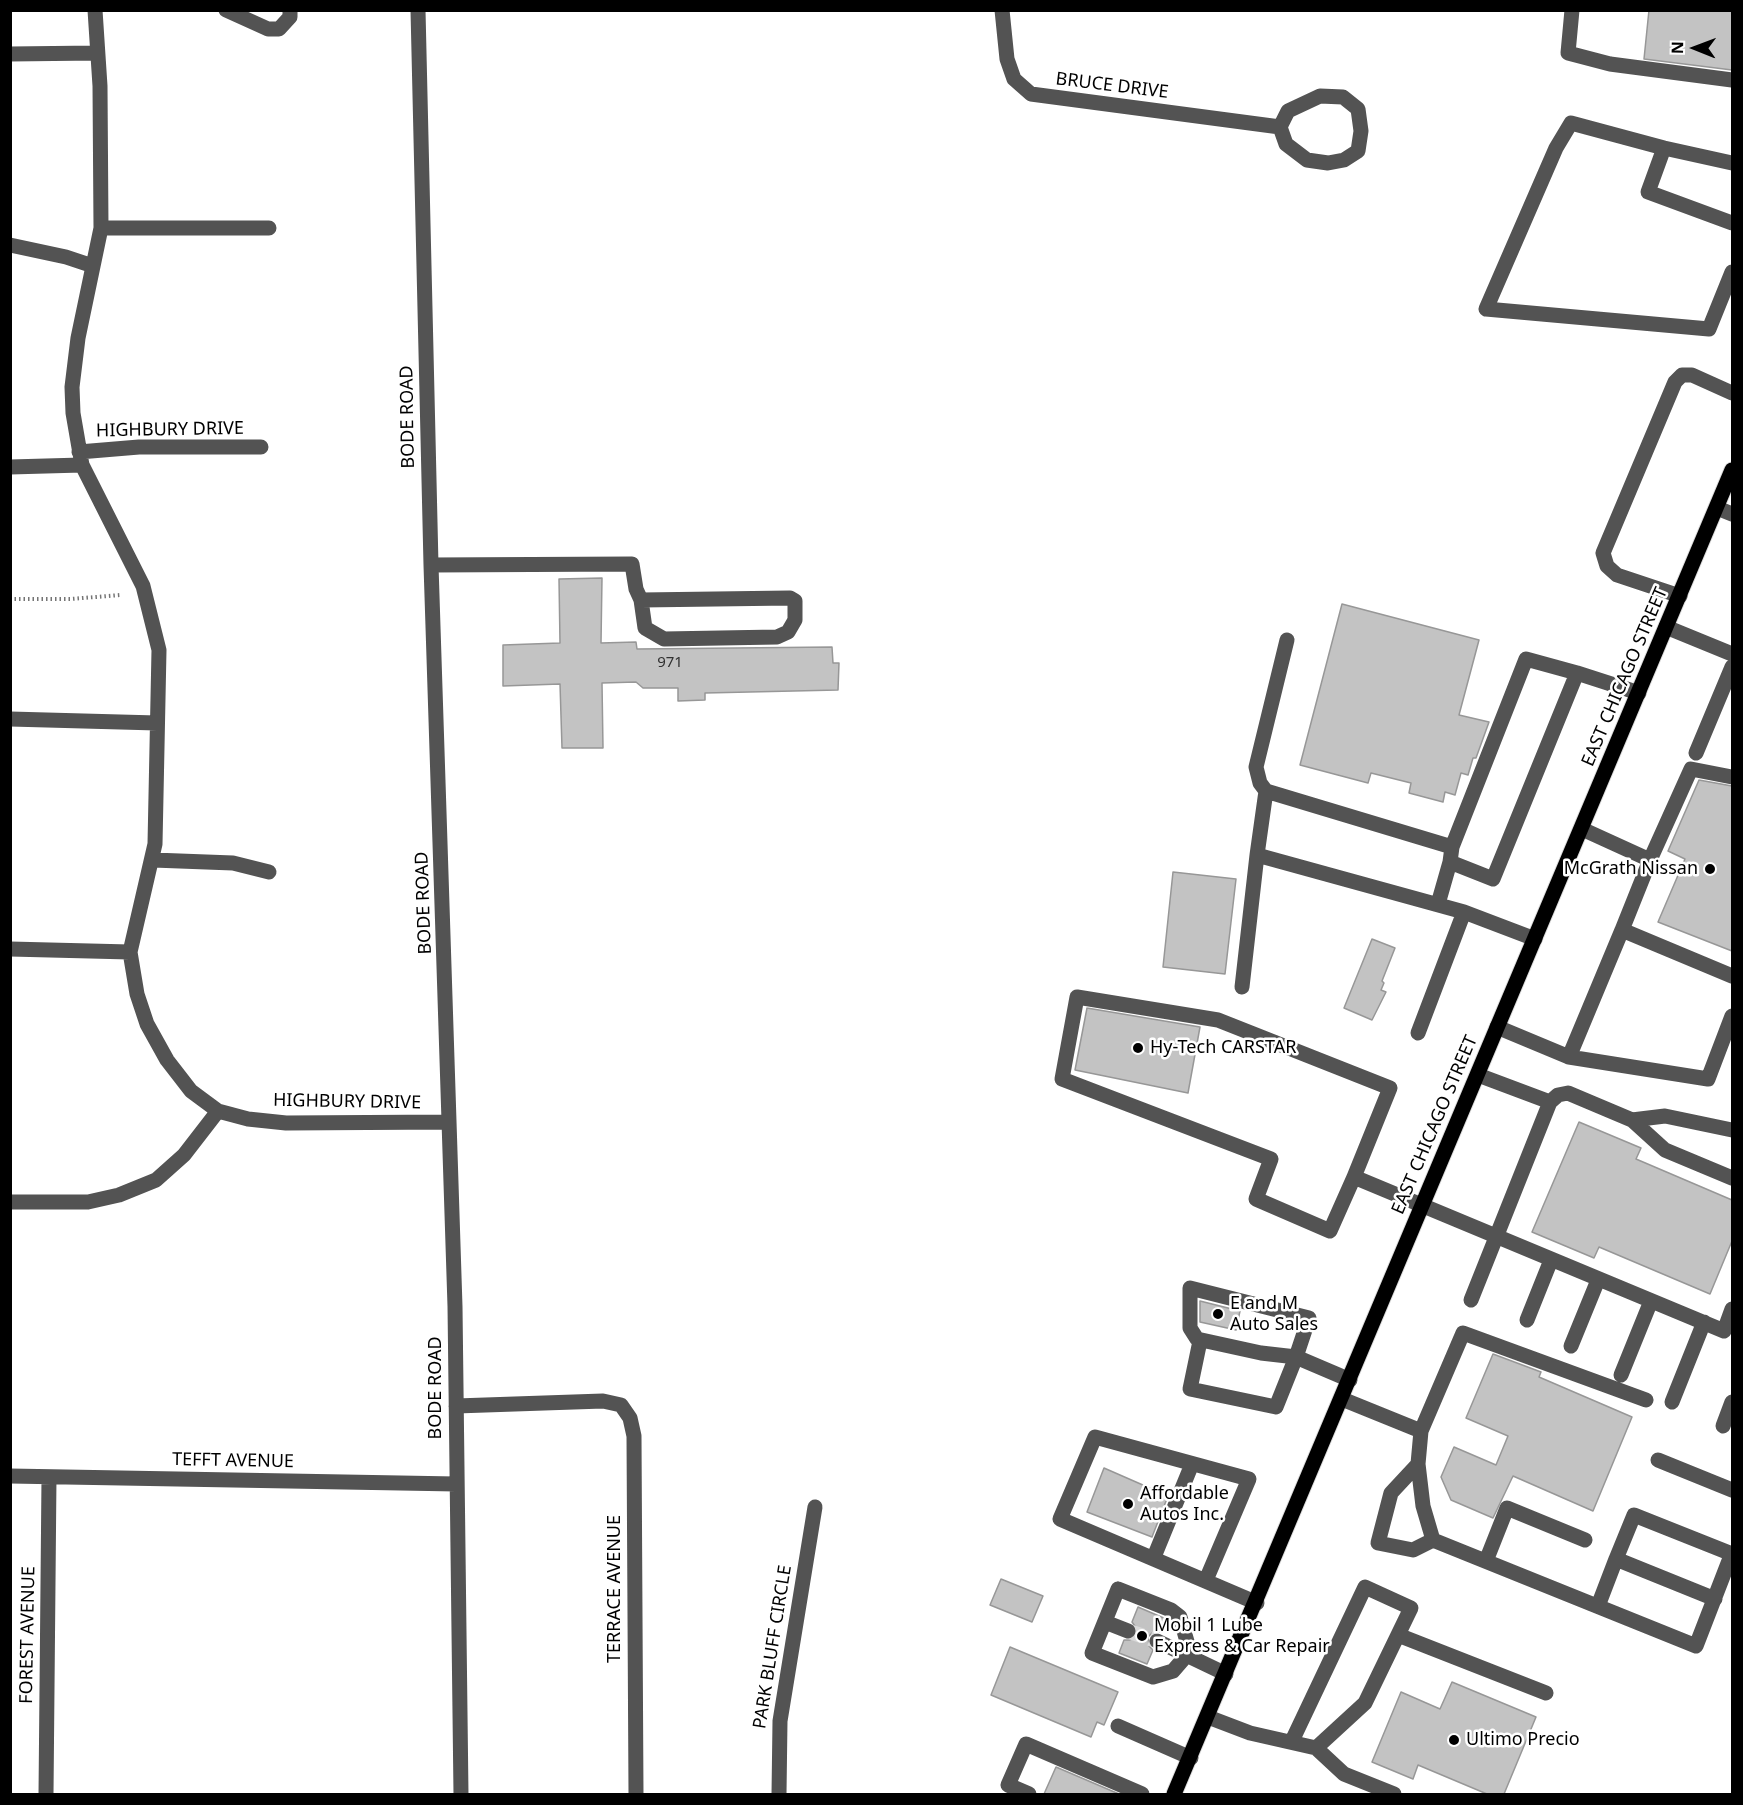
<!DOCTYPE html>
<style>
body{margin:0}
#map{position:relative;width:1743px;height:1805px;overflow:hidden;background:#fff;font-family:"Noto Sans",sans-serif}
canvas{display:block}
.frame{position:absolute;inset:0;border:12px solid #000;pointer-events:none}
.north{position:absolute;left:1665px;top:18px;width:60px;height:60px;-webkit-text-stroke:4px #fff;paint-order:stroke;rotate:271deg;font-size:16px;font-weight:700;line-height:24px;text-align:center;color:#000}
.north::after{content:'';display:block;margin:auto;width:21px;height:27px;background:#000;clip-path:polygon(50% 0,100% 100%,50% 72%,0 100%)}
</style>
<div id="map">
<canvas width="1743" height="1805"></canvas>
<div class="frame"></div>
<div class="north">N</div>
</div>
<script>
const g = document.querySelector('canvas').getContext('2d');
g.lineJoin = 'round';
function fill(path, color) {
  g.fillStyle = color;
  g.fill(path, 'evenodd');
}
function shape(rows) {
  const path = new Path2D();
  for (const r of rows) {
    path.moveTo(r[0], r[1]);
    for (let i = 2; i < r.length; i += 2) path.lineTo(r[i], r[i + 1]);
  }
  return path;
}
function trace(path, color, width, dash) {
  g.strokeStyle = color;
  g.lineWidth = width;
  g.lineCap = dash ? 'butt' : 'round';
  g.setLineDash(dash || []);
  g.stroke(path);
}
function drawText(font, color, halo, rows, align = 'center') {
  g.font = font + ' "Noto Sans",sans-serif';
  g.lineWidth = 5;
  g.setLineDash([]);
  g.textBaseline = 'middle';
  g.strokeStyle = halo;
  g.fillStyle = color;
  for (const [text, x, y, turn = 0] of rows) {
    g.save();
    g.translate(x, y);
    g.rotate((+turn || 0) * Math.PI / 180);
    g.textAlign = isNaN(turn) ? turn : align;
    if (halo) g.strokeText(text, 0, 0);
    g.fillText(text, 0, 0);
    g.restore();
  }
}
const building = shape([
 [1649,10,1732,10,1732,70,1644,59,1649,10],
 [602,578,601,643,636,642,637,649,832,647,833,663,839,663,838,690,705,693,705,700,678,701,678,688,643,688,636,682,602,683,603,748,562,748,560,684,503,686,503,645,560,643,559,579,602,578],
 [1342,604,1479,640,1459,715,1489,722,1476,758,1473,758,1468,775,1461,773,1455,795,1445,792,1443,802,1409,793,1411,783,1371,773,1368,783,1300,765,1342,604],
 [1699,780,1732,786,1732,951,1658,922,1685,859,1668,851,1699,780],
 [1173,872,1236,879,1225,974,1163,967,1173,872],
 [1372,939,1395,948,1382,981,1384,983,1381,990,1386,992,1372,1020,1344,1008,1372,939],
 [1087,1008,1200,1027,1188,1093,1075,1070,1087,1008],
 [1579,1122,1641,1148,1636,1159,1732,1200,1732,1241,1710,1294,1599,1247,1594,1258,1532,1232,1579,1122],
 [1200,1301,1240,1311,1236,1330,1200,1322,1200,1301],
 [1493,1354,1541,1372,1539,1377,1632,1417,1593,1511,1513,1476,1493,1518,1451,1500,1441,1477,1454,1447,1496,1465,1508,1436,1466,1418,1493,1354],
 [1104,1468,1168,1496,1152,1537,1087,1512,1104,1468],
 [1001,1579,1043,1596,1032,1622,990,1605,1001,1579],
 [1138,1607,1166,1619,1161,1632,1152,1633,1148,1637,1149,1646,1153,1650,1147,1664,1119,1653,1124,1640,1130,1640,1137,1635,1137,1629,1132,1622,1138,1607],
 [1010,1647,1118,1692,1104,1725,1097,1722,1091,1737,991,1695,1010,1647],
 [1452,1682,1536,1717,1504,1794,1487,1794,1418,1765,1413,1779,1372,1762,1401,1692,1440,1709,1452,1682],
 [1056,1767,1119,1794,1044,1794,1056,1767]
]);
fill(building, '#c3c3c3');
trace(building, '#979797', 1.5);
trace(shape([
 [1128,1631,1157,1641]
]), '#d9d9d9', 15, [15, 8]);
const major = shape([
 [1174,1794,1732,470]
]);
trace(major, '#dbdbdb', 17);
trace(shape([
 [10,599,71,599,120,595]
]), '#757575', 4, [1.5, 3]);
trace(shape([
 [95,10,100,86,101,228,78,338,72,387,73,413,82,465,143,586,159,650,155,844,130,952,137,994,147,1024,167,1060,191,1091,218,1111,248,1119,286,1123,449,1122],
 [226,10,268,29,279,29,290,17,290,10],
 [418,10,431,565,455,1306,461,1794],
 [1002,10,1007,59,1014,79,1031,94,1280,127],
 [1572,10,1568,53,1610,64,1732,80],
 [10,54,97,53],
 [1320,96,1343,97,1358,109,1361,131,1358,151,1344,160,1328,163,1307,160,1286,144,1280,127,1288,111,1320,96],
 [1664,148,1648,192,1732,223],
 [1732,163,1664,148,1571,123,1556,148,1486,309,1709,329,1732,272],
 [101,228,269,228],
 [10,245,66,257,93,266],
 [79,452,139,447,261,447],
 [10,467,82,465],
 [1717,508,1732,514],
 [431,565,632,564,636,589,641,600,790,598,795,601,795,620,788,632,777,637,664,639,645,628,641,600],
 [1680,596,1617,575,1607,566,1603,553,1675,382,1682,375,1692,375,1732,393],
 [1666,627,1732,654],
 [1577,673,1493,879,1450,862,1452,847,1526,659,1577,673,1639,693],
 [10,719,157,723],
 [1696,753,1732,667],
 [1266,791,1260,783,1256,767,1287,640],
 [1582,829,1650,860,1691,769,1732,777],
 [1452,847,1266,791,1257,855,1464,912,1535,939],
 [153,860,233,863,269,872],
 [1650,860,1622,930,1732,976],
 [1438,904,1450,862],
 [10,949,130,952],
 [1242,987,1257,855],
 [1497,1027,1569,1057,1622,930],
 [1418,1033,1464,912],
 [1569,1057,1708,1079,1732,1016],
 [1550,1102,1558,1095,1568,1093,1632,1120,1665,1150,1732,1178],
 [1632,1120,1665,1116,1732,1130],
 [1354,1177,1330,1231,1256,1199,1271,1159,1062,1079,1077,997,1218,1020,1390,1088,1354,1177,1724,1331,1732,1309],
 [10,1202,88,1202,119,1195,156,1180,184,1155,218,1111],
 [1471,1300,1550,1102,1478,1075],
 [1527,1320,1551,1260],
 [1200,1341,1190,1389,1276,1407,1296,1357,1261,1353,1197,1339,1190,1328,1190,1288,1309,1318,1296,1357,1350,1380],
 [1571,1346,1598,1280],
 [1621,1375,1651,1301],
 [1342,1399,1421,1431,1418,1464,1423,1506,1433,1540],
 [1672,1402,1704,1322],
 [456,1406,603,1401,621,1405,630,1418,634,1436,636,1794],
 [1723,1426,1732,1402],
 [1421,1431,1463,1333,1646,1400],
 [1658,1460,1732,1490],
 [1418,1464,1391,1493,1378,1543,1413,1550,1433,1540,1696,1646,1732,1553],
 [10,1476,456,1484],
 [1154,1557,1192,1464],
 [1616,1559,1634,1515,1732,1554],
 [1486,1561,1507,1508,1585,1540],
 [1206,1580,1249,1479,1095,1437,1060,1519,1257,1603],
 [1118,1589,1171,1610,1180,1617,1188,1645,1186,1656,1173,1671,1153,1677,1092,1653,1118,1589],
 [1598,1606,1616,1559,1715,1599],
 [1105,1622,1128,1631],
 [1398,1635,1546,1693],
 [1157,1641,1226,1674],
 [1208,1717,1250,1733,1316,1748,1344,1774,1394,1794],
 [1118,1726,1191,1758],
 [1292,1741,1365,1587,1411,1608,1365,1703,1316,1748],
 [46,1794,49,1477],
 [779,1794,780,1721,815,1507],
 [1029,1794,1008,1785,1026,1744,1142,1794]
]), '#535353', 15);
trace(major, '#000', 15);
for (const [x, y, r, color] of [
 [1710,869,6,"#000"],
 [1138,1048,6,"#000"],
 [1218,1314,6,"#000"],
 [1128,1504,6,"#000"],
 [1142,1636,6,"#000"],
 [1454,1740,6,"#000"]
]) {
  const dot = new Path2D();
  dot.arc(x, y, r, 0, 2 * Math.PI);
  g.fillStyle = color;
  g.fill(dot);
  trace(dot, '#fff', 2);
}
drawText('15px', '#313131', null, [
 ["971",670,663]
]);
drawText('18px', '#000', '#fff', [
 ["BRUCE DRIVE",1112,86,7],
 ["BODE ROAD",408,417,-91],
 ["HIGHBURY DRIVE",170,430,-1],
 ["EAST CHICAGO STREET",1625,677,-67],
 ["BODE ROAD",424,903,-92],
 ["HIGHBURY DRIVE",347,1102,1],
 ["EAST CHICAGO STREET",1435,1125,-67],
 ["BODE ROAD",436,1388,-90],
 ["TEFFT AVENUE",233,1461,1],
 ["TERRACE AVENUE",615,1589,-90],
 ["FOREST AVENUE",28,1635,-89],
 ["PARK BLUFF CIRCLE",773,1647,-81]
]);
drawText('18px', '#000', '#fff', [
 ["McGrath Nissan",1698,869,"right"],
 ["Hy-Tech CARSTAR",1150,1048],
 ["E and M",1230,1304],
 ["Auto Sales",1230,1325],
 ["Affordable",1140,1494],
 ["Autos Inc.",1140,1515],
 ["Mobil 1 Lube",1154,1626],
 ["Express & Car Repair",1154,1647],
 ["Ultimo Precio",1466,1740]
], 'left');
</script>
